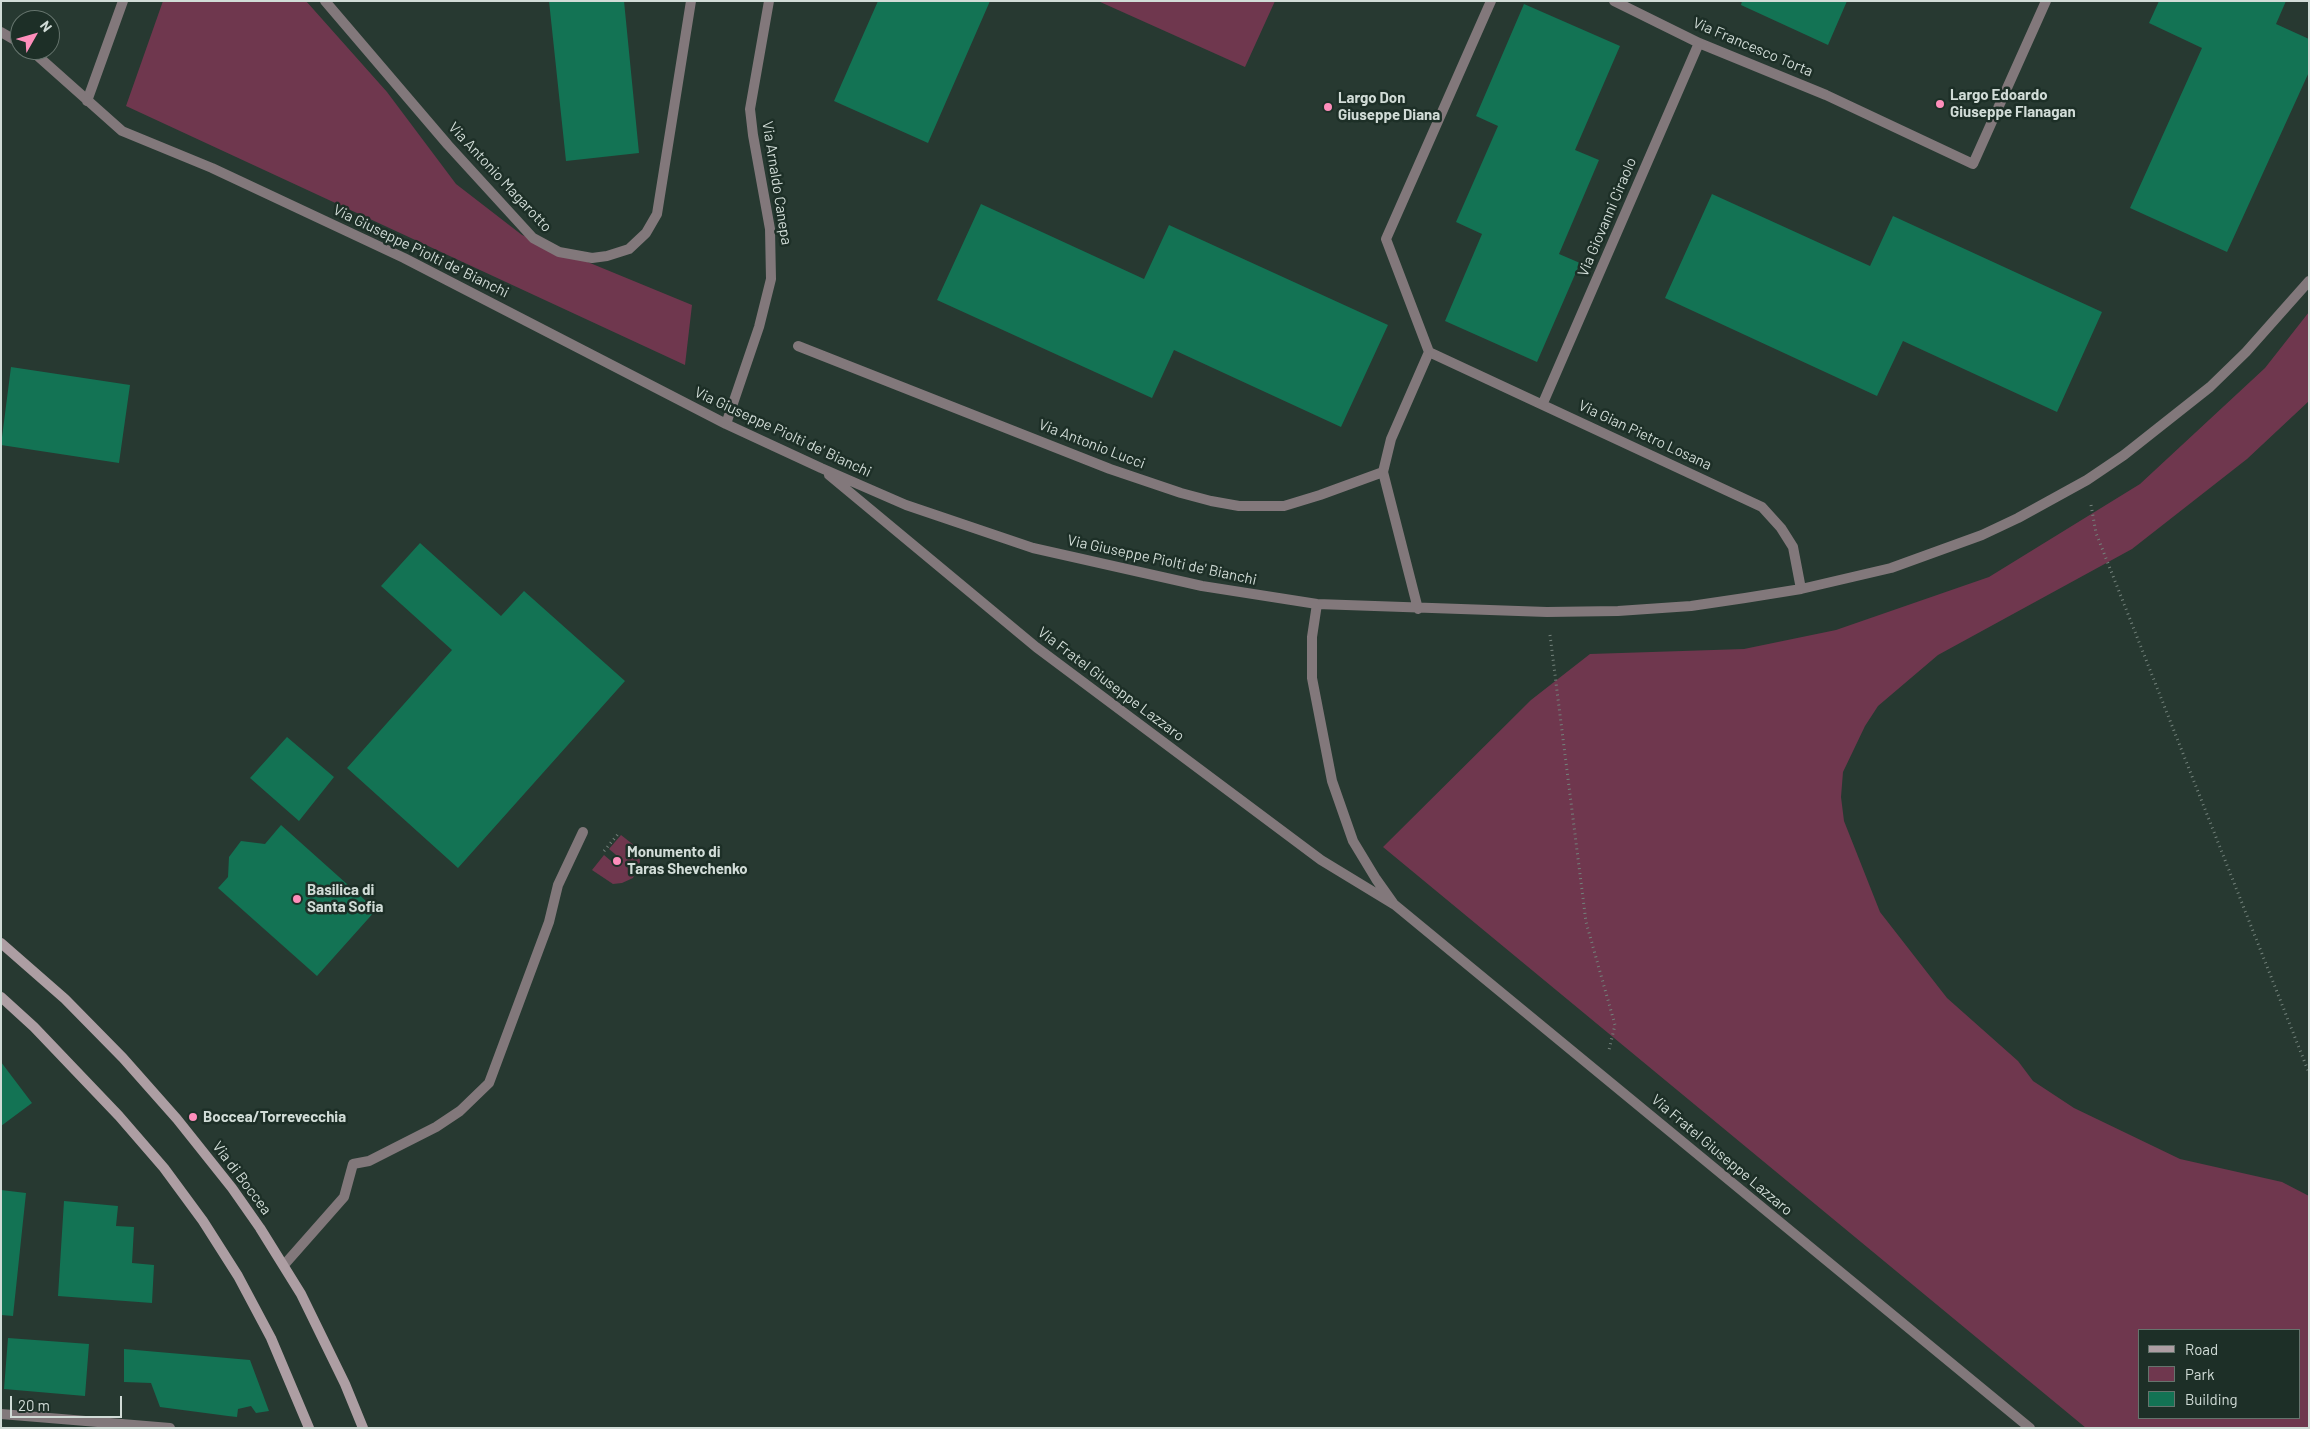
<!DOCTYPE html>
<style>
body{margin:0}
#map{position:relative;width:2310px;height:1429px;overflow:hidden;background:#273931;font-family:Barlow,sans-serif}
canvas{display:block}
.frame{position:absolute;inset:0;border:2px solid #d1dcd7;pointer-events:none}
.legend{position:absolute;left:2138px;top:1329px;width:162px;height:90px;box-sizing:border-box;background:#1d2f27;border:1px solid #65746d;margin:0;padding:6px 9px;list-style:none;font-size:15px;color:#d1dcd7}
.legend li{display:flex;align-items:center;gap:10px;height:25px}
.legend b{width:25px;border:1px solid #65746d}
.north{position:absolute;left:10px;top:10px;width:50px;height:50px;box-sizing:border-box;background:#1d2f27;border:1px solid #65746d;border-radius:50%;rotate:52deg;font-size:14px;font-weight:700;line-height:20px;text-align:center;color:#d1dcd7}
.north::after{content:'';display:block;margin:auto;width:18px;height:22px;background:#fe8ebb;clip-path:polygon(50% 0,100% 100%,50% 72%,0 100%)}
.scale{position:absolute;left:10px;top:1396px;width:112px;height:22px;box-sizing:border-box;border:2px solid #d1dcd7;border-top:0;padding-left:6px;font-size:15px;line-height:18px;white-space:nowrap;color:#d1dcd7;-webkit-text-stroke:4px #1d2f27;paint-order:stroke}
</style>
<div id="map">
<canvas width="2310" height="1429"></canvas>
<div class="frame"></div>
<ul class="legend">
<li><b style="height:6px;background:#ad9ea3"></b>Road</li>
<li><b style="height:14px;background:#6f374e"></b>Park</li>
<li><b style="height:14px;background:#137354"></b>Building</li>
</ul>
<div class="north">N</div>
<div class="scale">20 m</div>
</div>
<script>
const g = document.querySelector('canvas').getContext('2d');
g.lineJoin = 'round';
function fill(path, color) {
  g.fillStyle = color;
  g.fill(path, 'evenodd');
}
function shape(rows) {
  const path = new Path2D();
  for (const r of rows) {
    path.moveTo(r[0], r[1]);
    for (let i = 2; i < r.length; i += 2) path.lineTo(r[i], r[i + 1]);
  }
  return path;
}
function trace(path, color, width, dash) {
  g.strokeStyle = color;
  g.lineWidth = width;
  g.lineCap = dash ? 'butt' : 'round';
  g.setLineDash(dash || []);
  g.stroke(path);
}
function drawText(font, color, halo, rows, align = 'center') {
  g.font = font + ' Barlow,sans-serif';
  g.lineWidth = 5;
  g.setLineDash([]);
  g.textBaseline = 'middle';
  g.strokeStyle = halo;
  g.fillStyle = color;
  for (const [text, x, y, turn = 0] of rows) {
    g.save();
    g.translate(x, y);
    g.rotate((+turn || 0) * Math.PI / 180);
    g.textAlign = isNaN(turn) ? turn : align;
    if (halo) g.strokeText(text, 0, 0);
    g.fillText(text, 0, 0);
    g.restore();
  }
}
fill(shape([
 [163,1,306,1,387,92,456,184,522,235,692,305,685,365,126,106],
 [1098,1,1275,1,1245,67],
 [2309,312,2309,401,2247,459,2132,549,1938,655,1878,706,1865,726,1843,772,1841,797,1844,821,1880,912,1947,998,2018,1061,2033,1081,2074,1108,2180,1159,2282,1182,2309,1196,2309,1428,2086,1428,1383,847,1531,700,1590,654,1744,649,1836,630,1989,577,2140,484,2265,368],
 [2139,1330,2299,1330,2299,1418,2139,1418],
 [621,835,635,846,639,852,640,862,633,878,622,883,613,884,592,870,604,855,617,866,621,863,622,860,609,849]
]), '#6f374e');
fill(shape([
 [549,1,624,1,639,153,566,161],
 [878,1,990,1,928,143,834,101],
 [1742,1,1847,1,1828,45,1741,5],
 [2159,1,2286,1,2276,24,2309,39,2309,72,2227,252,2130,208,2202,48,2149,23],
 [1524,4,1620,46,1575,150,1599,160,1559,254,1580,263,1537,362,1445,321,1482,234,1456,222,1498,126,1476,116],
 [1712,194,1870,266,1893,216,2102,312,2057,412,1903,341,1877,396,1665,298],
 [981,204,1144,279,1169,225,1388,325,1341,427,1174,350,1152,398,937,300],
 [11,367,130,385,119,463,1,445],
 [420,543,501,616,524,591,625,681,458,868,347,768,452,650,381,586],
 [287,737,334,777,299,821,250,778],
 [281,825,376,910,317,976,218,888,228,877,229,857,241,841,265,844],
 [1,1062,32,1103,1,1126],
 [1,1190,26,1193,13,1316,1,1315],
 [64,1201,118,1206,116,1226,134,1227,132,1263,154,1265,152,1303,58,1296],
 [8,1338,89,1344,85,1396,4,1389],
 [124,1349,250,1360,269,1411,256,1413,251,1406,238,1409,237,1417,228,1416,160,1407,151,1383,124,1382]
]), '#137354');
trace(shape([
 [2091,505,2096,533,2309,1073],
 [1550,635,1586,922,1615,1025,1609,1050],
 [604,851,619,833]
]), '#73827b', 3, [1, 4]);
trace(shape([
 [284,1265,344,1197,353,1164,369,1161,436,1127,460,1111,489,1083,549,922,558,885,583,832]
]), '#82787b', 10);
trace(shape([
 [325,1,448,145,533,238,559,252,592,258,607,256,629,249,646,233,657,214,691,1],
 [1614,1,1699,43,1826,95,1973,164,2046,1],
 [1,32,20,43],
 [31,50,122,131,212,168,404,258,726,424,821,468,906,505,1033,548,1202,586,1317,604,1547,612,1618,611,1691,606,1745,598,1801,589,1891,568,1982,535,2018,518,2087,480,2124,455,2210,387,2246,352,2309,281],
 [87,101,123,1],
 [798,346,1110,469,1181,493,1211,501,1239,506,1284,506,1320,495,1383,472],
 [1429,352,1762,507,1781,528,1793,547,1801,589],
 [1543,403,1699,43],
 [726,424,759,327,771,279,770,229,753,135,750,109,769,1],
 [829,475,1036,647,1321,860,1395,905,2030,1428],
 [1317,604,1312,637,1312,678,1332,781,1353,841,1376,879,1393,903],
 [1418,609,1383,472,1391,439,1429,352,1386,239,1491,1],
 [1,1414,170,1428]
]), '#82787b', 10);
trace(shape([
 [1,943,65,999,123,1058,177,1119,232,1188,260,1228,301,1294,345,1384,363,1428],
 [1,997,34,1027,119,1116,164,1168,203,1221,238,1276,271,1338,309,1428]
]), '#ad9ea3', 10);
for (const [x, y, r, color] of [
 [1940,104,5,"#fe8ebb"],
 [1328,107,5,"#fe8ebb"],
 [617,861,5,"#fe8ebb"],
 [297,899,5,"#fe8ebb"],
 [193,1117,5,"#fe8ebb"]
]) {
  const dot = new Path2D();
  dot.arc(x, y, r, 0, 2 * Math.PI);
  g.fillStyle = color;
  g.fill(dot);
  trace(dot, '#1d2f27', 2);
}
drawText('15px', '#d1dcd7', '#1d2f27', [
 ["Via Francesco Torta",1753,47,23],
 ["Via Antonio Magarotto",500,177,47],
 ["Via Arnaldo Canepa",777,183,81],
 ["Via Giovanni Ciraolo",1607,217,-67],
 ["Via Giuseppe Piolti de' Bianchi",421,251,26],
 ["Via Giuseppe Piolti de' Bianchi",783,432,25],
 ["Via Gian Pietro Losana",1645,435,25],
 ["Via Antonio Lucci",1092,444,21],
 ["Via Giuseppe Piolti de' Bianchi",1162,560,12],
 ["Via Fratel Giuseppe Lazzaro",1111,684,37],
 ["Via Fratel Giuseppe Lazzaro",1722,1155,40],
 ["Via di Boccea",242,1178,53]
]);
drawText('bold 15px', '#d1dcd7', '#1d2f27', [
 ["Largo Edoardo",1950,95],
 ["Giuseppe Flanagan",1950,112],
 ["Largo Don",1338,98],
 ["Giuseppe Diana",1338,115],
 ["Monumento di",627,852],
 ["Taras Shevchenko",627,869],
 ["Basilica di",307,890],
 ["Santa Sofia",307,907],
 ["Boccea/Torrevecchia",203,1117]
], 'left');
</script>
